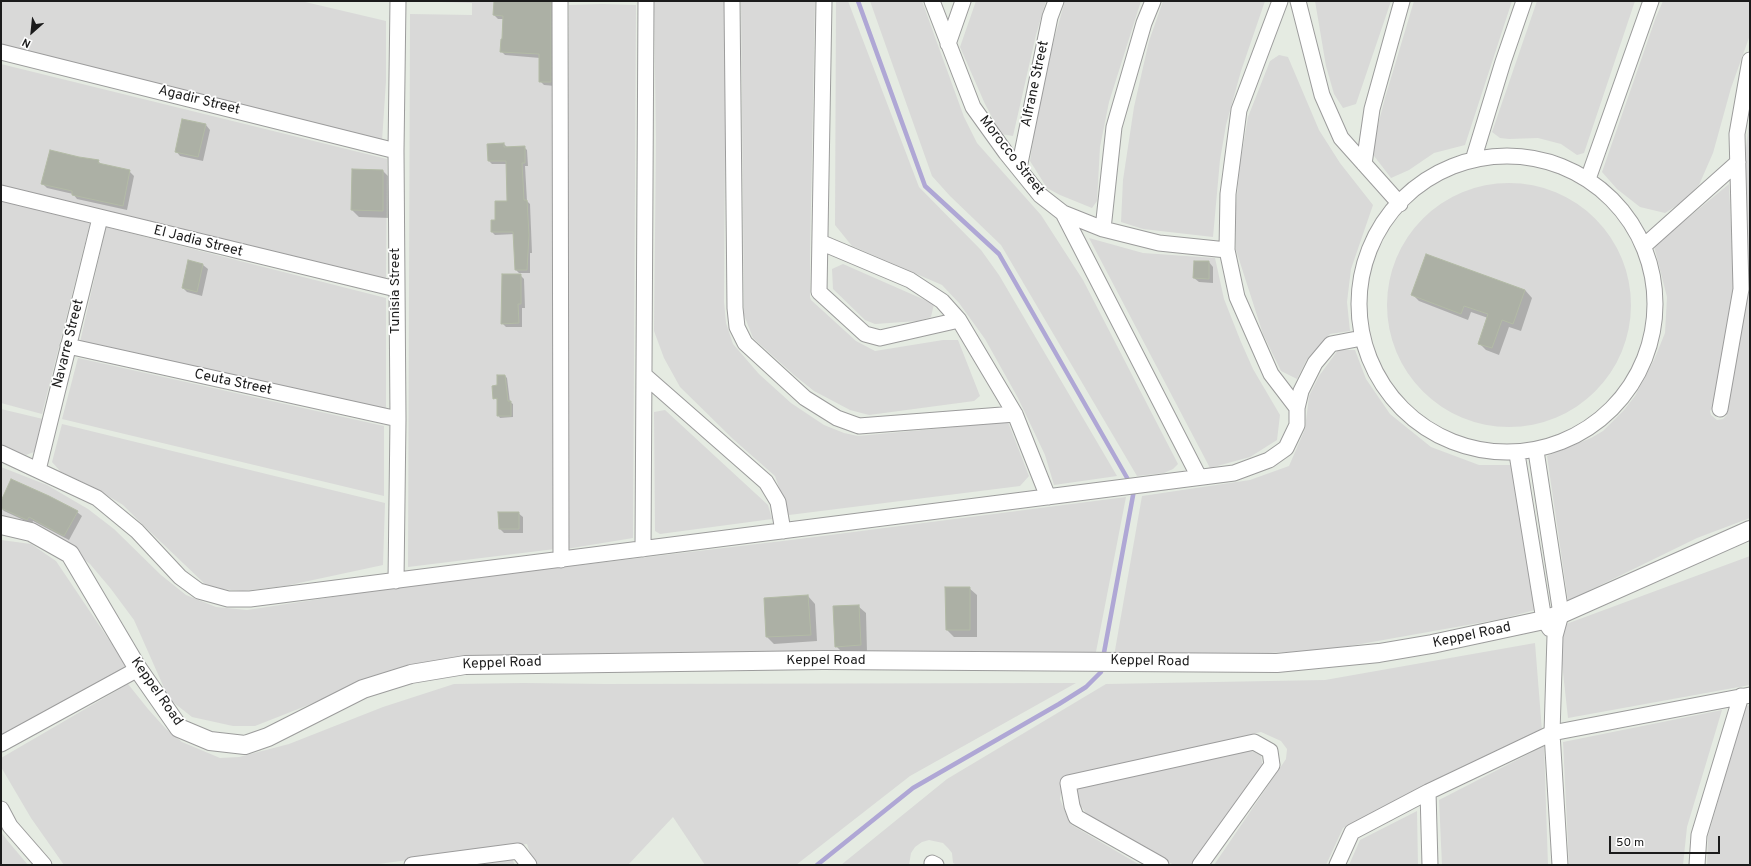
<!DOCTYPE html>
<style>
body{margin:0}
#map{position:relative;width:1751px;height:866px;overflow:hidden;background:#e5ebe2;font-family:Overpass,sans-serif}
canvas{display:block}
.frame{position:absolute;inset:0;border:2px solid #1b1b1b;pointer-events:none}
.north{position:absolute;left:12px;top:12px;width:40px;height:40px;-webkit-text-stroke:3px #fff;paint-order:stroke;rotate:207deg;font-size:11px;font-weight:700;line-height:16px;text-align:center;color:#1b1b1b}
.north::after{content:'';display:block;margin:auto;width:14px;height:18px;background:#1b1b1b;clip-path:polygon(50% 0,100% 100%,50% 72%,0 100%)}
.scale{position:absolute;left:1609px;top:836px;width:111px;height:18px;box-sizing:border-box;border:2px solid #1b1b1b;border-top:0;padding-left:5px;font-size:12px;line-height:14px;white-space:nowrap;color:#1b1b1b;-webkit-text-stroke:3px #fff;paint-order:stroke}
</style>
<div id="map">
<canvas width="1751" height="866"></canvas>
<div class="frame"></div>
<div class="north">N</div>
<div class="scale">50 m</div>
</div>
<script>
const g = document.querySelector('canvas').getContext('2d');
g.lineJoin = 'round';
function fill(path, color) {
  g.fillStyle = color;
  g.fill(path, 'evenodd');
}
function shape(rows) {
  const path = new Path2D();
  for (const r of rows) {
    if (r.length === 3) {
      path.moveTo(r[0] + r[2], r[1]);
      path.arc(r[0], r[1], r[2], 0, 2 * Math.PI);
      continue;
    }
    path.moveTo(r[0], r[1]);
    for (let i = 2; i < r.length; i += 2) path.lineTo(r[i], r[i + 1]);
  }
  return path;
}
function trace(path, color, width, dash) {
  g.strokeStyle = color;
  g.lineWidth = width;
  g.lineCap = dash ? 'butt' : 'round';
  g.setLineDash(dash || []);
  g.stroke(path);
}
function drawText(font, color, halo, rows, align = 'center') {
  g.font = font + ' Overpass,sans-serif';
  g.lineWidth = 3.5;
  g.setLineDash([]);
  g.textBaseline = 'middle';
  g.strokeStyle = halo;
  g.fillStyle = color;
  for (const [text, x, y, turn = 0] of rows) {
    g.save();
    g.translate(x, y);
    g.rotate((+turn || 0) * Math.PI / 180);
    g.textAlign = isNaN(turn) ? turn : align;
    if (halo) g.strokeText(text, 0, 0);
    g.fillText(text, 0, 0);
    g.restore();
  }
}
fill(shape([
 [1,1,301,1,386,21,386,81,382,141,1,48],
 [410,1,556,1,555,549,408,567,410,14,472,15,472,3],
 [654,1,726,1,724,302,726,323,733,344,759,374,791,403,824,425,844,433,858,436,1008,422,1029,476,1020,486,789,515,775,476,733,439,680,387,664,358,654,331,656,138],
 [741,1,815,1,810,254,810,297,811,300,856,341,875,351,943,340,958,340,980,396,974,401,869,415,850,410,814,391,794,375,753,338,744,315],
 [836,1,848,1,919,187,981,250,999,275,1117,476,1054,485,1045,455,1018,398,985,339,959,303,942,285,852,246,835,225],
 [870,1,922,1,964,117,977,143,1041,215,1083,280,1178,464,1173,469,1164,473,1137,476,1001,245,950,196,932,176],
 [976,1,1046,1,1036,35,1013,136,1001,134,985,104,960,47],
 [1065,1,1141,1,1109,102,1100,147,1097,201,1092,208,1060,195,1047,188,1030,161,1038,107,1055,36],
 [1163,1,1265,1,1241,71,1226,125,1220,160,1213,237,1143,229,1121,222,1123,180,1134,107,1149,41],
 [1315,1,1391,1,1356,104,1343,108,1334,94,1326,66],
 [1414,1,1512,1,1465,145,1434,153,1409,170,1391,178,1371,152,1385,98],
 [1537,1,1635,1,1584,153,1577,155,1561,144,1538,138,1509,139,1500,138,1492,132],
 [1663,1,1750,1,1750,35,1731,88,1713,153,1699,185,1681,203,1665,213,1640,207,1617,189,1602,172,1656,17],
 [602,4,636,5,633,538,566,549,569,5],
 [1279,55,1288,57,1319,130,1340,163,1373,205,1351,269,1347,302,1350,331,1330,334,1307,359,1297,379,1281,371,1263,334,1236,250,1236,206,1240,164,1248,117,1270,61],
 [1,64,387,159,386,279,1,186],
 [1750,114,1750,518,1697,538,1568,601,1547,456,1591,438,1603,431,1624,410,1635,396,1654,360,1665,333,1667,297,1654,246,1729,184,1734,290,1715,404,1710,411,1711,415,1717,420,1723,419,1727,415,1727,407,1748,293,1745,156],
 [1509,305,122],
 [1,201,90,223,42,414,1,403],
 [106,227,386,298,386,409,80,342],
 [1089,238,1143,253,1215,258,1224,299,1241,342,1253,369,1280,415,1277,440,1250,457,1210,468],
 [843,264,934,304,931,317,918,321,875,324,865,320,833,289,832,269],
 [1338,350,1355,350,1366,379,1390,414,1431,447,1479,465,1512,465,1535,610,1501,619,1344,647,1309,651,1269,653,1114,656,1142,496,1250,480,1289,466,1305,429,1309,396,1319,376],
 [78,358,384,426,384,496,62,419],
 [1,409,43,419,34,452,26,455,1,447],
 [665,410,768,505,772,519,660,534,655,531,654,412],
 [62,424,385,503,383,565,285,586,243,591,220,589,206,585,141,523,123,505,93,487,61,472,52,462],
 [1,467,47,485,88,509,114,529,161,575,186,595,216,607,247,610,412,585,791,540,1126,497,1095,657,457,659,349,689,255,726,233,726,192,717,169,699,134,620,111,589,90,564,67,546,1,522],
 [1,540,31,544,56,561,128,668,1,736],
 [1750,556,1750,685,1568,718,1558,627],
 [1535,643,1542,731,1343,828,1326,865,1214,865,1286,759,1287,749,1281,741,1261,732,1194,748,1062,786,1060,799,1070,824,1140,865,957,865,953,863,952,853,948,848,943,843,929,840,922,842,915,847,911,853,909,865,841,865,947,779,1106,684,1325,680],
 [524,683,606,684,1076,683,910,776,796,865,705,865,673,817,628,865,534,865,527,844,371,865,64,865,31,818,1,767,1,758,128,684,148,709,166,729,182,742,220,758,239,757,289,744,383,707,454,684],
 [1750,705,1750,865,1707,865,1708,836,1738,731,1746,706],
 [1722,710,1687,827,1683,865,1569,865,1563,742],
 [1544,746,1548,865,1442,865,1439,800],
 [1250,750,1261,756,1263,769,1192,865,1174,865,1157,856,1099,823,1086,813,1077,801,1076,790,1077,787],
 [1417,811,1418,865,1349,865,1360,840],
 [1,832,7,840,28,865,1,865],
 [512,859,515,865,474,865]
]), '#d9d9d8');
fill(shape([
 [495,1,555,1,555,86,544,85,540,81,540,58,505,55,501,51,503,40,504,19,498,19,494,15],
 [206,125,210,130,203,161,180,156,176,151],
 [504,144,507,147,524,147,527,150,528,166,525,166,527,201,530,204,532,253,530,253,530,273,519,273,516,270,515,234,495,235,492,232,496,221,508,202,507,164,492,164,489,161],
 [79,158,98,161,102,165,129,171,134,176,127,210,77,199,73,194,47,188,42,183],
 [353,170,383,171,390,178,390,218,359,217,352,210],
 [189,262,203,265,208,269,202,296,187,292,183,288],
 [1209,262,1213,267,1213,283,1199,282,1194,278],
 [520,275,524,279,525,308,522,308,522,327,506,327,502,323],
 [1525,290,1532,298,1521,331,1509,327,1499,355,1486,350,1479,343,1488,318,1471,312,1468,320,1419,301,1412,294],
 [505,376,507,378,510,402,513,404,513,417,500,418,498,415,498,400,494,398,498,386],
 [1,504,77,512,82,516,69,540,33,521,32,524,4,511,1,508],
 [518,513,523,517,523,533,504,533,500,529],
 [969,588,977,595,977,637,954,637,947,630],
 [808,596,815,604,817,641,774,644,767,637],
 [858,606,866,613,867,652,843,653,836,646]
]), '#0003');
trace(shape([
 [858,1,925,186,999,254,1134,490,1103,658],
 [817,865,913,788,1059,704,1086,687,1101,672,1102,666]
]), '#afa7d5', 4.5);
const building = shape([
 [494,1,551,1,551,82,539,82,539,54,500,52,501,39,502,39,503,16,493,15,494,1],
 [182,119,206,124,198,157,175,152,182,119],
 [504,143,504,147,525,146,525,163,522,163,524,200,527,200,529,235,527,270,515,270,513,232,491,232,491,220,495,220,495,201,507,201,506,161,488,161,487,144,504,143],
 [50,150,79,157,99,160,98,163,130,170,123,206,72,195,72,191,41,184,50,150],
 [352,169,383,170,383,211,351,210,352,169],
 [1426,254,1525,290,1513,324,1502,320,1492,348,1478,344,1488,314,1464,306,1461,314,1411,295,1426,254],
 [188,260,203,264,197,292,182,288,188,260],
 [1194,261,1209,261,1209,279,1193,278,1194,261],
 [502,274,521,274,521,304,518,304,519,323,501,324,502,274],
 [497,375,505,375,508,401,511,401,511,416,497,416,497,398,493,399,492,386,497,385,497,375],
 [11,479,49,496,78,511,64,536,29,517,27,520,1,508,1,501,11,479],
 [498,512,519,512,519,529,499,529,498,512],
 [945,587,970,587,970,630,946,630,945,587],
 [808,595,811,635,766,637,764,598,808,595],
 [859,605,861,645,835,647,833,606,859,605]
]);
fill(building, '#acb0a5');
trace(building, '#b3bba6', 1);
const minor = shape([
 [560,1,561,560],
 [732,1,735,308,737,327,745,343,805,398,837,418,859,426,1015,414],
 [824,1,819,292,865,334,880,338,959,320],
 [932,1,973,107,1006,153,1040,195,1063,213,1103,229,1159,243,1227,250],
 [1280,1,1239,110,1228,194,1227,250,1237,297,1271,374,1297,408],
 [1298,1,1322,95,1341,138,1400,204],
 [948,44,963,1],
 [1,52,396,151],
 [1507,304,148],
 [1474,157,1503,62,1524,1],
 [1364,164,1372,109,1402,1],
 [1019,168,1050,17,1056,1],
 [1588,179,1651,1],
 [1,193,396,289],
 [1063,213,1199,477],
 [1103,229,1114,127,1144,23,1153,1],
 [820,242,910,280,942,301,959,320,1015,414,1048,497],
 [1645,245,1738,162],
 [68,346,398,419],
 [644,375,766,482,778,502,783,531],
 [1720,409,1741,289,1737,134,1750,60],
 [1536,451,1561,614,1555,636,1552,733,1560,865],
 [1,453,97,498,137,531,180,577,199,591,228,599,250,599,1234,473,1269,460,1286,448,1297,425,1297,408,1301,391,1315,363,1331,344,1362,338],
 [1517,454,1544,620,1550,629],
 [38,470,100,218],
 [643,549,646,1],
 [396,581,398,419,396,151,398,1],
 [1,744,138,669],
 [1428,792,1430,865],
 [1,809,10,826,44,865],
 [932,863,936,865],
 [412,865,518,851,529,865],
 [1161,865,1076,817,1072,806,1068,783,1254,742,1270,751,1272,765,1200,865],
 [1337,865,1352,832,1428,792,1552,733,1750,695],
 [1697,865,1699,835,1741,696]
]);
const tertiary = shape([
 [1,525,31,532,70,554,138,669,179,728,210,741,245,745,268,737,363,689,411,674,465,665,823,660,1277,663,1379,653,1432,644,1544,620,1561,614,1750,530]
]);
trace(minor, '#9c9c9c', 17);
trace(tertiary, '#9c9c9c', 20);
trace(minor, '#fff', 15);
trace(tertiary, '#fff', 18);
drawText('14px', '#1b1b1b', '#fff', [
 ["Alfrane Street",1036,84,-78],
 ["Agadir Street",199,101,14],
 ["Morocco Street",1011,156,52],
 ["El Jadia Street",198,242,14],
 ["Tunisia Street",396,291,-90],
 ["Navarre Street",69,344,-76],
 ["Ceuta Street",233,383,12],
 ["Keppel Road",1472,636,-12],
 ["Keppel Road",826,661],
 ["Keppel Road",1150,662,1],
 ["Keppel Road",502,664,-2],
 ["Keppel Road",156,692,55]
]);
</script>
